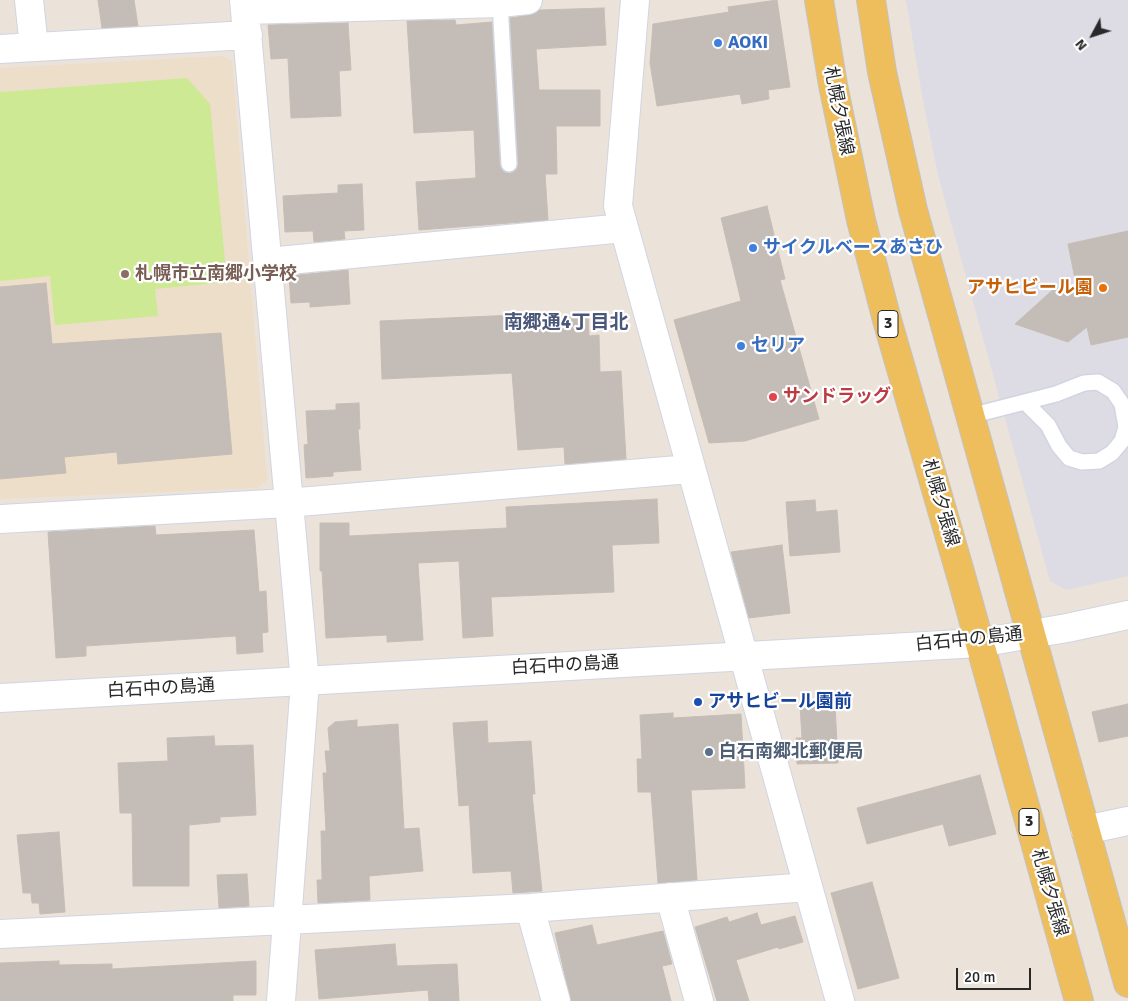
<!DOCTYPE html>
<meta charset="utf-8">
<style>
body{margin:0}
#map{position:relative;width:1128px;height:1001px;overflow:hidden;background:#ebe2da;font-family:Signika,sans-serif}
canvas{display:block}
.north{position:absolute;left:1068px;top:10px;width:50px;height:50px;-webkit-text-stroke:4px #fff;paint-order:stroke;rotate:230deg;font-size:14px;font-weight:700;line-height:20px;text-align:center;color:#292929}
.north::after{content:'';display:block;margin:auto;width:18px;height:22px;background:#292929;clip-path:polygon(50% 0,100% 100%,50% 72%,0 100%)}
.scale{position:absolute;left:956px;top:968px;width:75px;height:22px;box-sizing:border-box;border:2px solid #292929;border-top:0;padding-left:6px;font-size:15px;line-height:18px;white-space:nowrap;color:#292929;-webkit-text-stroke:4px #fff;paint-order:stroke}
</style>
<div id="map">
<canvas width="1128" height="1001"></canvas>
<div class="north">N</div>
<div class="scale">20 m</div>
</div>
<script>
const g = document.querySelector('canvas').getContext('2d');
g.lineJoin = 'round';
function fill(path, color) {
  g.fillStyle = color;
  g.fill(path, 'evenodd');
}
function shape(rows) {
  const path = new Path2D();
  for (const r of rows) {
    path.moveTo(r[0], r[1]);
    for (let i = 2; i < r.length; i += 2) path.lineTo(r[i], r[i + 1]);
  }
  return path;
}
function trace(path, color, width, dash) {
  g.strokeStyle = color;
  g.lineWidth = width;
  g.lineCap = dash ? 'butt' : 'round';
  g.setLineDash(dash || []);
  g.stroke(path);
}
function drawText(font, color, halo, rows, align = 'center') {
  g.font = font + ' Signika,"Noto Sans JP",sans-serif';
  g.lineWidth = 4.5;
  g.setLineDash([]);
  g.textBaseline = 'middle';
  g.strokeStyle = halo;
  g.fillStyle = color;
  for (const [text, x, y, turn = 0] of rows) {
    g.save();
    g.translate(x, y);
    g.rotate((+turn || 0) * Math.PI / 180);
    g.textAlign = isNaN(turn) ? turn : align;
    if (halo) g.strokeText(text, 0, 0);
    g.fillText(text, 0, 0);
    g.restore();
  }
}
fill(shape([
 [906,0,1128,0,1128,576,1066,590,1050,581,938,175,922,95]
]), '#dddbe3');
fill(shape([
 [223,56,232,61,267,480,257,488,0,499,0,68]
]), '#eddeca');
fill(shape([
 [187,78,210,104,227,282,155,289,158,316,55,325,50,276,0,281,0,92]
]), '#cde993');
const building = shape([
 [98,0,134,0,138,26,102,28,98,0],
 [777,0,790,87,768,90,769,99,742,104,740,94,657,106,650,63,653,24,729,12,728,7,777,0],
 [604,8,606,45,536,49,539,90,600,90,600,126,556,126,557,174,545,174,548,220,419,230,416,182,476,178,474,130,414,133,407,21,455,20,456,25,492,22,500,165,504,172,510,173,517,169,518,163,510,18,530,15,539,10,604,8],
 [348,23,351,70,339,71,341,116,291,118,288,58,271,59,268,25,348,23],
 [362,184,364,230,344,231,345,239,314,242,313,231,285,232,283,196,338,193,338,185,362,184],
 [767,206,785,279,780,280,819,419,745,441,709,443,674,320,741,301,721,218,767,206],
 [1128,231,1128,337,1091,345,1087,327,1068,342,1015,324,1056,287,1078,293,1068,244,1128,231],
 [348,270,350,304,310,307,310,302,291,303,289,276,348,270],
 [46,283,52,344,221,333,232,454,118,464,117,452,64,457,66,473,0,479,0,287,46,283],
 [560,313,560,317,588,315,589,336,599,335,600,372,621,371,626,459,565,464,564,447,518,450,512,373,382,379,380,321,560,313],
 [359,403,360,429,358,429,361,470,333,472,333,476,306,478,304,445,308,444,306,411,336,410,336,404,359,403],
 [657,499,659,543,612,545,614,592,491,597,493,636,463,638,459,561,418,563,423,640,387,642,387,635,326,638,322,571,320,571,320,523,349,523,349,536,507,528,506,507,657,499],
 [815,500,816,512,837,510,840,552,790,556,786,502,815,500],
 [155,526,156,535,254,530,259,592,266,591,268,632,262,633,263,652,237,654,236,636,86,646,86,656,56,658,48,532,155,526],
 [782,545,790,613,749,618,731,552,782,545],
 [835,704,838,763,797,764,796,738,802,738,800,706,835,704],
 [1128,704,1128,736,1099,742,1092,712,1128,704],
 [673,713,673,718,741,714,745,788,691,790,697,880,658,883,651,792,638,792,637,759,642,759,640,715,673,713],
 [357,720,357,727,398,724,404,829,419,828,423,871,369,876,370,900,318,903,317,880,322,880,321,831,326,831,323,773,327,773,325,751,330,751,328,728,335,722,357,720],
 [487,721,488,743,531,741,535,794,532,794,542,891,513,893,511,871,473,873,469,805,459,806,453,723,487,721],
 [214,736,215,746,253,745,256,815,220,817,220,822,189,825,189,886,133,886,132,813,120,813,118,763,168,761,167,738,214,736],
 [980,775,996,834,949,846,943,824,867,844,857,808,980,775],
 [59,832,65,912,40,914,39,903,32,903,31,893,23,893,17,835,59,832],
 [247,874,249,906,219,908,217,875,247,874],
 [872,882,899,978,858,989,831,893,872,882],
 [757,913,761,925,795,916,803,942,779,949,778,947,736,960,749,1001,717,1001,695,927,727,917,729,922,757,913],
 [592,925,597,945,663,931,672,964,662,966,671,1001,571,1001,555,933,592,925],
 [395,944,397,966,457,964,459,1001,429,1001,428,990,319,999,315,950,395,944],
 [59,961,59,965,112,964,112,969,256,961,256,995,233,995,233,1001,0,1001,0,963,59,961]
]);
fill(building, '#c3bcb7');
trace(building, '#c6beb4', 1);
const lane = shape([
 [500,3,509,164],
 [970,416,1056,394,1084,383,1098,382,1113,391,1122,404,1126,427,1122,441,1112,453,1099,461,1082,462,1069,458,1059,446,1048,425,1025,402]
]);
const street = shape([
 [29,0,34,47],
 [244,0,305,682,281,1001],
 [635,0,618,206,840,1001],
 [245,10,500,3,528,0],
 [0,49,248,35],
 [268,262,624,228],
 [0,519,287,503,690,469],
 [1085,830,1128,821],
 [670,897,699,1001],
 [530,908,556,1001],
 [0,934,530,908,808,887]
]);
const secondary = shape([
 [0,698,979,643,1067,628,1128,615]
]);
const primary = shape([
 [819,0,833,85,861,220,887,320,962,579,1079,1001],
 [871,0,882,72,913,210,1128,983]
]);
trace(lane, '#d0d5e2', 18);
trace(street, '#d0d5e2', 30);
trace(secondary, '#d0d5e2', 30);
trace(primary, '#c3c3c3', 30);
trace(lane, '#fff', 15);
trace(street, '#fff', 28);
trace(secondary, '#fff', 28);
trace(primary, '#eebe5c', 28);
for (const [x, y, r, color] of [
 [718,43,5,"#3f7fe0"],
 [753,248,5,"#3f7fe0"],
 [125,274,5,"#8d6e63"],
 [1103,288,5,"#e8710a"],
 [741,346,5,"#3f7fe0"],
 [773,397,5,"#e0444e"],
 [698,702,5,"#1a4fb4"],
 [709,752,5,"#5c6f8a"]
]) {
  const dot = new Path2D();
  dot.arc(x, y, r, 0, 2 * Math.PI);
  g.fillStyle = color;
  g.fill(dot);
  trace(dot, '#fff', 2);
}
for (const [x, y, w] of [
 [888,324,20],
 [1029,822,20]
]) {
  const box = new Path2D();
  box.roundRect(x - w / 2, y - 13.5, w, 27, 4);
  g.fillStyle = '#fff';
  g.fill(box);
  trace(box, '#292929', 1);
}
drawText('bold 16px', '#292929', null, [
 ["3",888,324],
 ["3",1029,822]
]);
drawText('bold 18px', '#366cbe', '#fff', [
 ["AOKI",728,43],
 ["サイクルベースあさひ",763,248],
 ["セリア",751,346]
], 'left');
drawText('18px', '#292929', '#fff', [
 ["札幌夕張線",838,111,79],
 ["札幌夕張線",940,503,74],
 ["白石中の島通",969,640,-6],
 ["白石中の島通",565,666,-3],
 ["白石中の島通",161,689,-3],
 ["札幌夕張線",1049,893,74]
]);
drawText('bold 18px', '#785e54', '#fff', [
 ["札幌市立南郷小学校",135,274]
], 'left');
drawText('bold 18px', '#c56008', '#fff', [
 ["アサヒビール園",1093,288]
], 'right');
drawText('bold 18px', '#be3a42', '#fff', [
 ["サンドラッグ",783,397]
], 'left');
drawText('bold 18px', '#164399', '#fff', [
 ["アサヒビール園前",708,702]
], 'left');
drawText('bold 18px', '#4e5e75', '#fff', [
 ["白石南郷北郵便局",719,752]
], 'left');
drawText('bold 19px', '#4a5779', '#fff', [
 ["南郷通4丁目北",566,323]
]);
</script>
